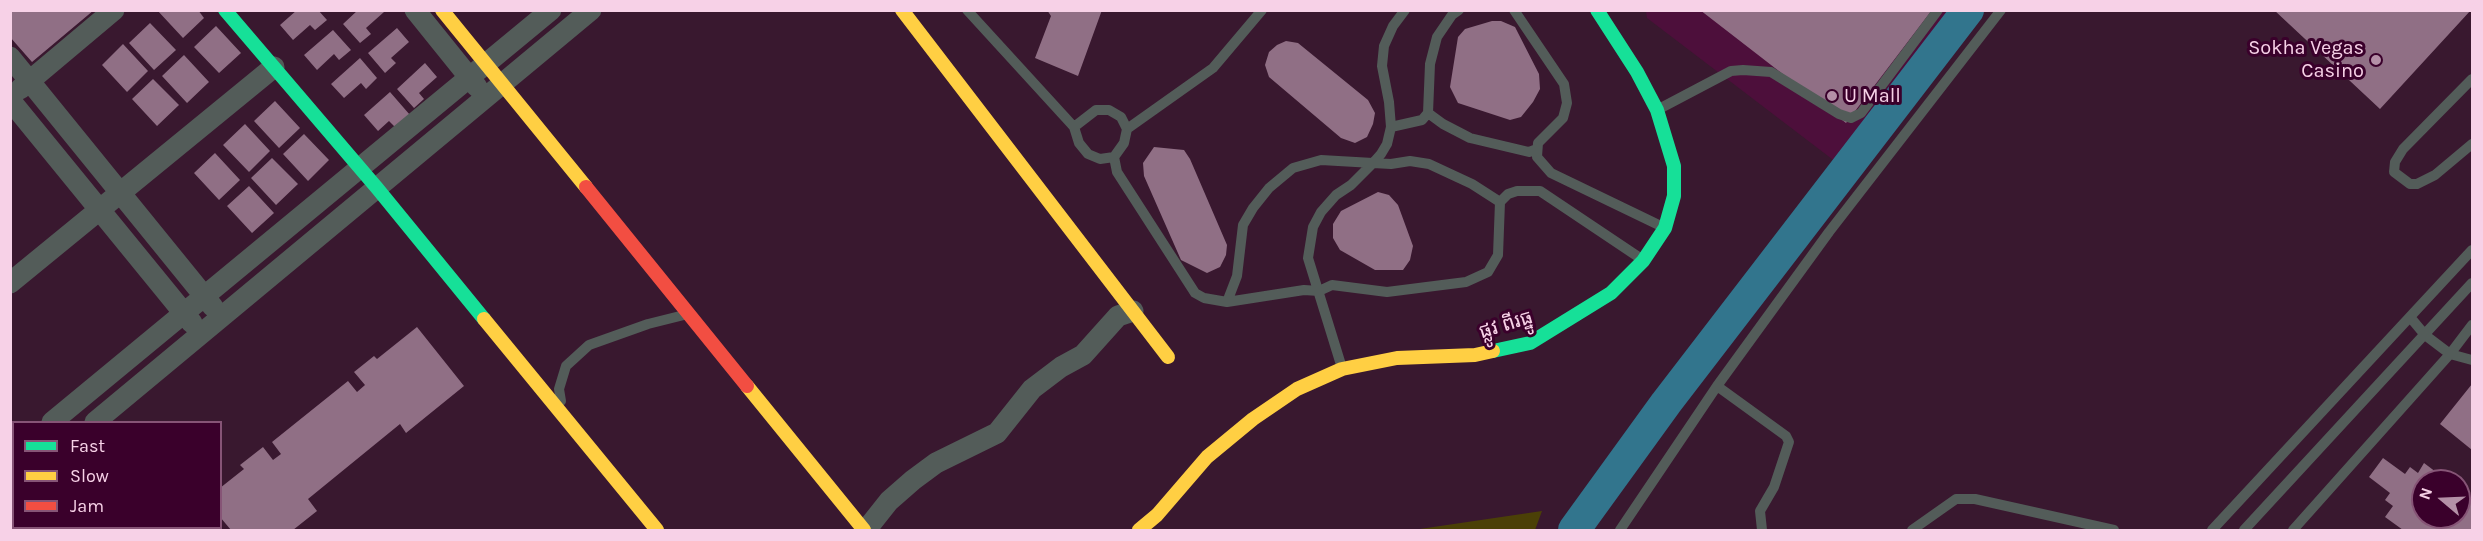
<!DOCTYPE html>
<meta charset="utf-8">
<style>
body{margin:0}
#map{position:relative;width:2483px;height:541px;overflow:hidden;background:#39182f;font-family:Karla,sans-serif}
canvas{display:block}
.frame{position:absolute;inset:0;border:12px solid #f7d1e7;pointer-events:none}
.legend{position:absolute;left:12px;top:421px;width:210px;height:108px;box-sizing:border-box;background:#3a002b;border:2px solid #865476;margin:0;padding:8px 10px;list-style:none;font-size:18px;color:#f7d1e7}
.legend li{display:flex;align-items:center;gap:12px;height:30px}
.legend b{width:30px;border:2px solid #865476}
.north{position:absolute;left:2411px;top:469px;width:60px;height:60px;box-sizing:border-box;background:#3a002b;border:2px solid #865476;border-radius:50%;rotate:289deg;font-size:16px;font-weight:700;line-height:24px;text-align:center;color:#f7d1e7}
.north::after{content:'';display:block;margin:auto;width:21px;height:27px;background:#b490a7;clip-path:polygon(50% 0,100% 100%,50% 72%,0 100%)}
</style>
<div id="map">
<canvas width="2483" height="541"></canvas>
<div class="frame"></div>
<ul class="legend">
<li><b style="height:8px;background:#16e098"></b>Fast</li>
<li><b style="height:8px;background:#ffcf43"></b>Slow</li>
<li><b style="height:8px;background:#f24e42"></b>Jam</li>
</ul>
<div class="north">N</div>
</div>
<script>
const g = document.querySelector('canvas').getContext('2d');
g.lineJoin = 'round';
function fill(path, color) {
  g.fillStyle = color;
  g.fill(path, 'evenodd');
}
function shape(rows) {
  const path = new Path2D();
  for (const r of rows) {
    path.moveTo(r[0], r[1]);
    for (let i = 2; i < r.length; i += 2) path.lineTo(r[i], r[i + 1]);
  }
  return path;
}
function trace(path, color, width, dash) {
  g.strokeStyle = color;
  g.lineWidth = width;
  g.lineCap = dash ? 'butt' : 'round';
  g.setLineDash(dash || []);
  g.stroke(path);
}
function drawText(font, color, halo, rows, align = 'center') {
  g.font = font + ' Karla,"Noto Sans Khmer",sans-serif';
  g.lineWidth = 6;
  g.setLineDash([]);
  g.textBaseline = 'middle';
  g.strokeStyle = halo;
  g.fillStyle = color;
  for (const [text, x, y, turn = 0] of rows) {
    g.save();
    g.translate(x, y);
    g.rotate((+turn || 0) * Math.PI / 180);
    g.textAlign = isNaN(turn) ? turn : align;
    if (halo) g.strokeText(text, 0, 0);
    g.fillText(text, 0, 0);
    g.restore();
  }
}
fill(shape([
 [1646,11,1979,11,1853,175,1647,18]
]), '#4d0f3b');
fill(shape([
 [1542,511,1535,530,1411,530,1413,530]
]), '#4b4007');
trace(shape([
 [1574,530,1666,403,1968,10]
]), '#32758d', 32);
fill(shape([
 [10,10,94,10,32,62,10,37],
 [157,10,198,10,204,18,183,38],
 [297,10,318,10,327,20,315,30,310,25,293,40,280,25],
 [358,10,384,12,366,28,371,34,360,43,343,24],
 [1047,10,1102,10,1078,76,1035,58,1051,16],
 [1700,10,1932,10,1846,123],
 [2274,10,2471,10,2380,109],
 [1492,21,1501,21,1515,27,1539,74,1540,89,1533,102,1521,117,1510,120,1458,103,1450,87,1458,37,1465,29],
 [150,23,176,50,154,70,129,43],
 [216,26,241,53,219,73,194,47],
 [397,28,409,42,391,58,396,63,385,73,368,53],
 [333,30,351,50,339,60,334,54,317,70,304,55],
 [1286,41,1298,43,1368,100,1375,113,1373,124,1367,137,1355,143,1341,138,1269,77,1265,65,1269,52,1277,45],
 [123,44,148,71,127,92,102,65],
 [184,55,209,82,187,103,162,76],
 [360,58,377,78,366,89,361,83,344,98,331,84],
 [425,63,437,77,419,93,424,99,414,108,397,89],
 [153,79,179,105,157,126,132,99],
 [390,92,410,115,396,128,389,121,378,131,364,115],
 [275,101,300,128,279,148,254,121],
 [245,124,270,151,249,172,223,145],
 [304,134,329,160,308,181,283,154],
 [1154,147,1184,150,1190,159,1227,245,1226,255,1220,267,1207,273,1181,260,1144,176,1143,163],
 [215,153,240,180,219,200,194,173],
 [272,158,298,184,276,205,251,178],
 [249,186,274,213,252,233,227,206],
 [1378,192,1389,195,1398,205,1413,246,1410,260,1403,270,1375,270,1340,250,1333,238,1333,224,1341,211],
 [417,327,464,386,406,433,400,424,308,499,317,511,293,530,231,530,220,517,220,488,244,469,240,465,263,447,273,460,281,454,272,442,348,381,357,392,365,385,354,372,374,356,377,359],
 [2472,384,2472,450,2440,424],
 [2383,458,2405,474,2410,467,2418,473,2424,463,2448,481,2423,481,2423,517,2459,517,2459,490,2472,500,2472,530,2403,530,2385,517,2393,506,2385,500,2390,493,2369,477]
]), '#906f85');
trace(shape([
 [967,10,1074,127],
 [1262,10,1213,68,1127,129,1124,143,1114,157,1117,172,1195,293,1204,298,1227,302,1304,290,1319,291,1332,285,1387,292,1466,282,1488,272,1498,255,1500,202,1508,194,1517,191,1540,191,1643,260],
 [1514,10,1564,84,1567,103,1563,118,1538,143,1537,157,1551,173,1665,228],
 [2472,79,2403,149,2395,162,2394,172,2410,184,2417,184,2435,175,2472,144],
 [1657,110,1731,71,1743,70,1771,72,1839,114,1851,118,1861,113,1938,10],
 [1428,113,1443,124,1470,138,1529,152,1537,149],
 [1391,127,1422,120,1428,113,1430,64,1437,37,1452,15,1459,10],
 [1114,157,1100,159,1088,154,1079,143,1074,127,1096,110,1109,110,1121,117,1127,129],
 [1227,302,1237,276,1243,225,1253,208,1269,188,1293,168,1321,160,1373,163,1381,154,1387,144,1391,127,1389,102,1382,66,1384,46,1393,26,1405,10],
 [2410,317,2425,335,2450,354,2472,360],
 [1342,368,1308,258,1313,227,1321,212,1336,195,1351,185,1373,163,1391,164,1410,161,1429,164,1472,184,1500,202],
 [1717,386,1786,436,1789,442,1774,487,1760,511,1762,530],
 [561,401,559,389,566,366,589,345,648,324,684,315],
 [1620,530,1717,386,1829,232,2001,10],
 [1912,530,1956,499,1975,499,2114,530],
 [2212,530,2472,250],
 [2244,530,2472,283],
 [2293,530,2450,354,2472,325]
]), '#535c59', 10);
trace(shape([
 [415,10,477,87],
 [10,57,213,307],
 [20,89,114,10],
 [10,100,192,323],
 [10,283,274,67],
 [52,422,551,10],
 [95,422,591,10],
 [10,457,14,455],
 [10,493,14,490],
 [866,530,889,501,913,480,936,463,997,433,1032,389,1061,367,1083,355,1118,316,1133,311]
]), '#535c59', 21);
trace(shape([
 [225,10,377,188,484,319],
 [1493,351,1530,343,1611,293,1643,261,1665,228,1674,196,1674,166,1657,110,1637,72,1597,10]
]), '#16e098', 14);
trace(shape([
 [442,10,586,187],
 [902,10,1168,357],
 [484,319,657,530],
 [747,386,864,530],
 [1139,530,1157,515,1207,457,1253,419,1297,389,1342,369,1397,358,1475,355,1493,351]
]), '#ffcf43', 14);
trace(shape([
 [586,187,747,386]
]), '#f24e42', 14);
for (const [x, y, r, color] of [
 [2376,60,6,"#b490a7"],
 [1832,96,6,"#b490a7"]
]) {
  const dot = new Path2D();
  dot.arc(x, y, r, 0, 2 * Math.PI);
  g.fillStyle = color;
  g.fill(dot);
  trace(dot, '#3a002b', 2);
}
drawText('20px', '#f7d1e7', '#3a002b', [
 ["Sokha Vegas",2364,48],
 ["Casino",2364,71],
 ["U Mall",1844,96,"left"]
], 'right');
drawText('20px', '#f7d1e7', '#3a002b', [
 ["ផ្លូវ ពីរធ្នូ",1506,325,-17]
]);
</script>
